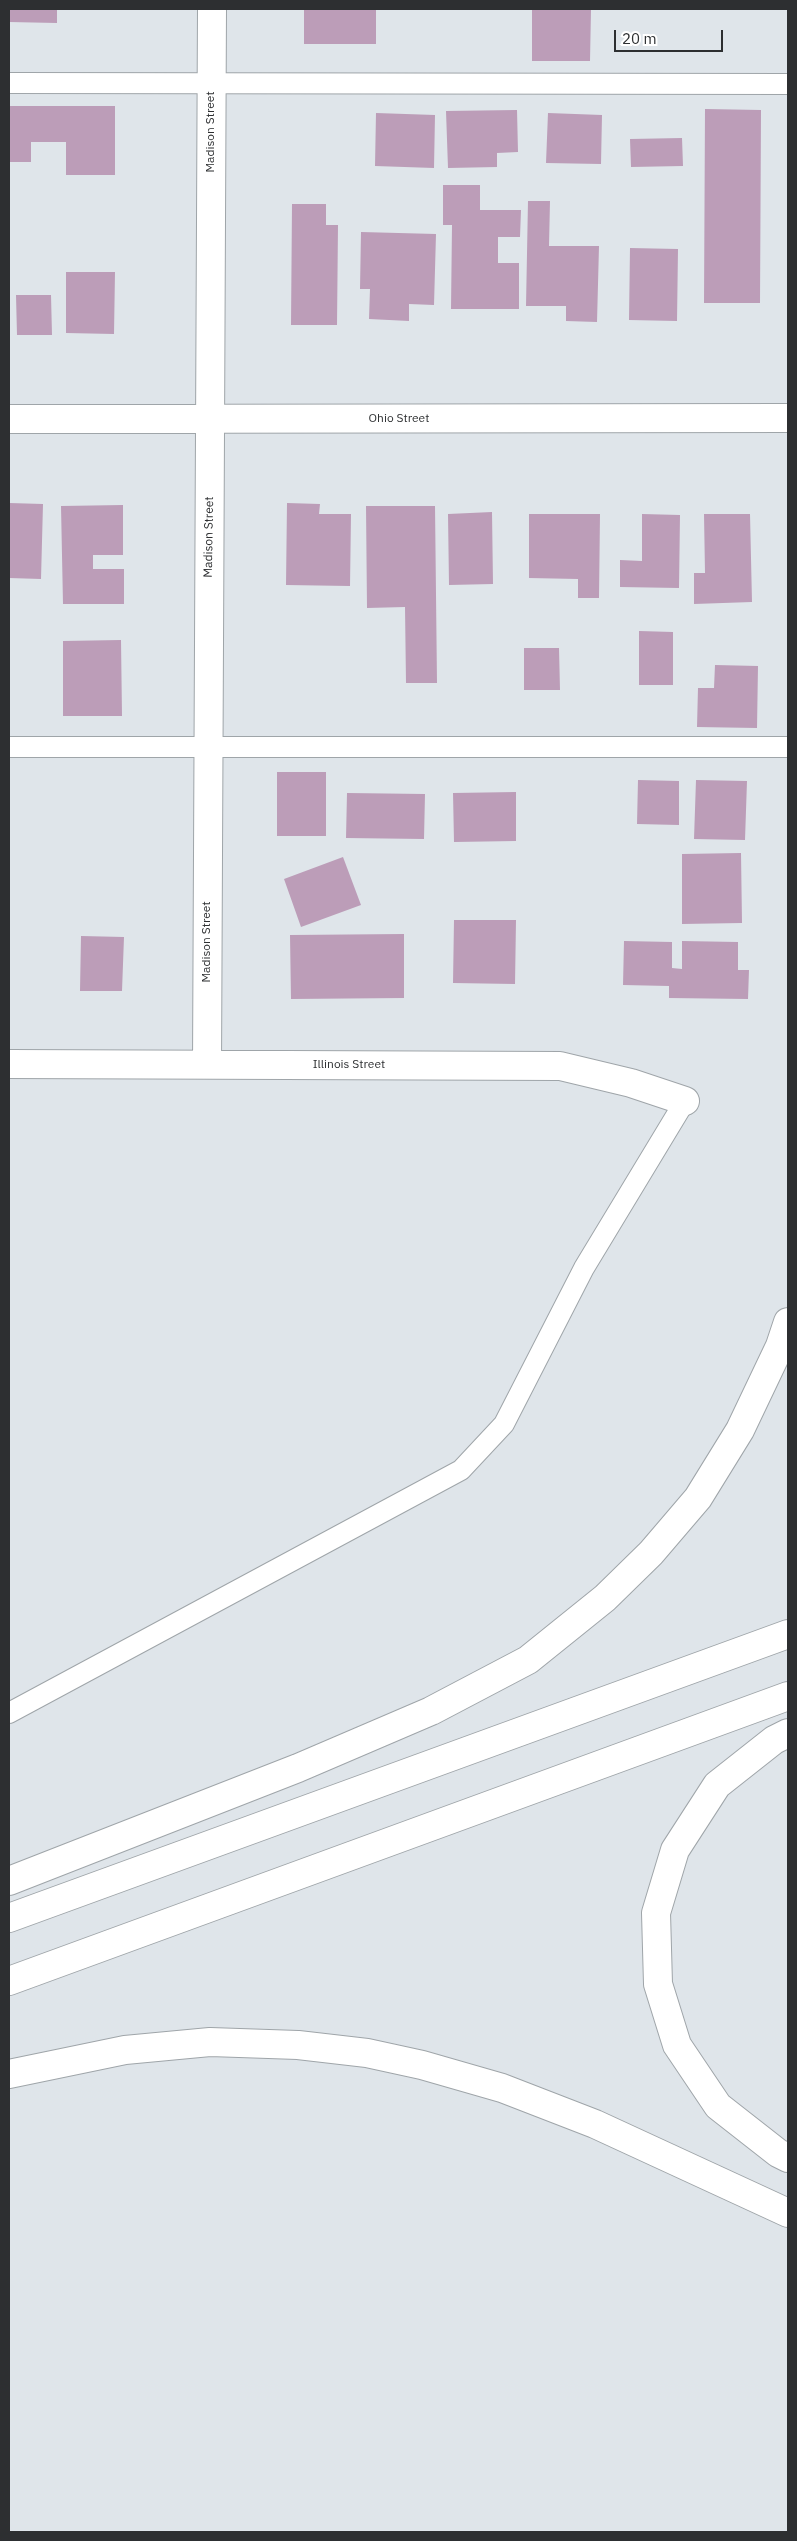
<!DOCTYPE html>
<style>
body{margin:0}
#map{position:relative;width:797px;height:2541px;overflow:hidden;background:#dfe5ea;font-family:"IBM Plex Sans",sans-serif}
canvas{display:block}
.frame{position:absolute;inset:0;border:10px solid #2d2f31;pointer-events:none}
.scale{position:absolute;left:614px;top:30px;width:109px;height:22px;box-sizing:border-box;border:2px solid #2d2f31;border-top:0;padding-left:6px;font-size:15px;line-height:18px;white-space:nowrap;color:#2d2f31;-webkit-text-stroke:4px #fff;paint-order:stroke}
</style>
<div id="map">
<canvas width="797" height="2541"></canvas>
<div class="frame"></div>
<div class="scale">20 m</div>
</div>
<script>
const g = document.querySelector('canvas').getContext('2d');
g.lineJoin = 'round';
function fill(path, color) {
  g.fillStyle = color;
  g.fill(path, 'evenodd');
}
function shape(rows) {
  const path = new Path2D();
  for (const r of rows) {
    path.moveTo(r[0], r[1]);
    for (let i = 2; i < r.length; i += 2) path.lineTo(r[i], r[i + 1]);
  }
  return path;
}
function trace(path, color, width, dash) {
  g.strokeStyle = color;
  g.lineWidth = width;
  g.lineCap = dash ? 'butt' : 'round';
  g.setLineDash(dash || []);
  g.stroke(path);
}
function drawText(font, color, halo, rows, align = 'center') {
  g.font = font + ' "IBM Plex Sans",sans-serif';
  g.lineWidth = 5;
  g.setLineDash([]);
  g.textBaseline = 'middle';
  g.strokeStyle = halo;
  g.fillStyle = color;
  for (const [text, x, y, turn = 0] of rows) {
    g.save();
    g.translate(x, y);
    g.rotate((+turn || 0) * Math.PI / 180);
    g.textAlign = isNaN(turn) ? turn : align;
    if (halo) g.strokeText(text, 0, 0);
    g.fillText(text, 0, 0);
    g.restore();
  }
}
fill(shape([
 [9,9,57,9,57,23,9,22],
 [304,9,376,9,376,44,304,44],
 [532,9,591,9,590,61,532,61],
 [9,106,115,106,115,175,66,175,66,142,31,142,31,162,9,162],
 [705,109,761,110,760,303,704,303],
 [517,110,518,152,497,153,497,167,448,168,446,111],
 [376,113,435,115,434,168,375,166],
 [548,113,602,115,601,164,546,163],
 [682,138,683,166,631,167,630,139],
 [443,185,480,185,480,210,521,210,520,237,498,237,498,263,519,263,519,309,451,309,452,225,443,225],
 [528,201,550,201,549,246,599,246,597,322,566,321,566,306,526,306],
 [292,204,326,204,326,225,338,225,337,325,291,325],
 [361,232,436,234,434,305,409,304,409,321,369,319,370,289,360,289],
 [630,248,678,249,677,321,629,320],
 [66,272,115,272,114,334,66,333],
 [16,295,51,295,52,335,17,335],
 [9,503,43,504,41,579,9,578],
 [287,503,320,504,319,514,351,514,350,586,286,585],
 [123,505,123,555,93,555,93,569,124,569,124,604,63,604,61,506],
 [366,506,435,506,437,683,406,683,405,607,367,608],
 [492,512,493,584,449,585,448,514],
 [529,514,600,514,599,598,578,598,578,579,529,578],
 [642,514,680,515,679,588,620,587,620,560,642,561],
 [704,514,750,514,752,602,694,604,694,573,705,573],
 [639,631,673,632,673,685,639,685],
 [121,640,122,716,63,716,63,641],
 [524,648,559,648,560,690,524,690],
 [715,665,758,666,757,728,697,727,698,688,714,688],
 [277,772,326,772,326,836,277,836],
 [638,780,679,781,679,825,637,824],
 [696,780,747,781,745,840,694,839],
 [516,792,516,841,454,842,453,793],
 [347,793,425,794,424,839,346,838],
 [741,853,742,923,682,924,682,854],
 [343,857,361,905,301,927,284,879],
 [454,920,516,920,515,984,453,983],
 [404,934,404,998,291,999,290,935],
 [81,936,124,937,122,991,80,991],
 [624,941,672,942,672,968,682,969,682,941,738,942,738,970,749,970,748,999,669,998,669,986,623,985]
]), '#bc9db8');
const lane = shape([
 [9,83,788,84],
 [9,747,788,747],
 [9,1713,461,1470,504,1424,584,1268,685,1101]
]);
const street = shape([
 [9,419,788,418],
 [9,1064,560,1066,631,1083,685,1101],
 [207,1064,212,9]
]);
const highway = shape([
 [788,1733,774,1740,717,1785,675,1850,656,1913,658,1984,677,2045,718,2106,778,2153,788,2158],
 [9,1881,298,1768,431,1711,528,1660,605,1598,651,1553,698,1498,740,1430,780,1346,788,1322],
 [9,1918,788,1634],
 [9,1981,788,1696],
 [9,2074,125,2050,210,2042,298,2045,367,2053,422,2065,502,2088,595,2124,788,2213]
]);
trace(lane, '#9fa5a9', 22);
trace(street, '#9fa5a9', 30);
trace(highway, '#9fa5a9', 30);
trace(lane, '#fff', 20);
trace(street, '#fff', 28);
trace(highway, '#fff', 28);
drawText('12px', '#2d2f31', '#fff', [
 ["Madison Street",211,132,-90],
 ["Ohio Street",399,419],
 ["Madison Street",209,537,-89],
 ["Madison Street",207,942,-90],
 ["Illinois Street",349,1065]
]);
</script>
